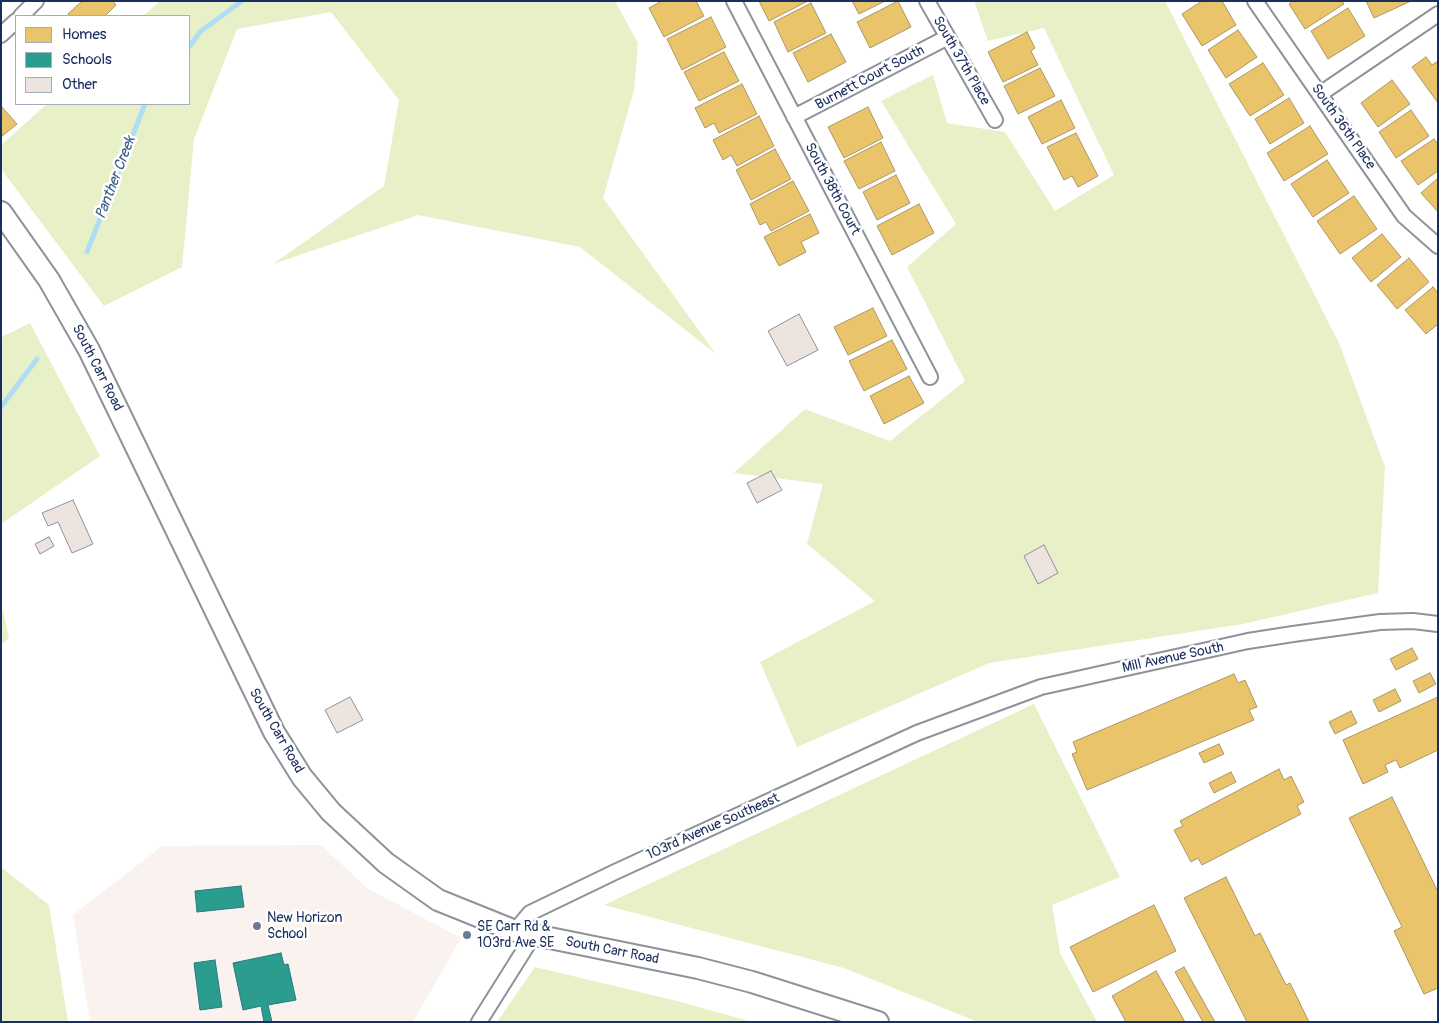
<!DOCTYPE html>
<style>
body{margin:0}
#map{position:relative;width:1439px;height:1023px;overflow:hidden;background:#fff;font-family:Pangolin,sans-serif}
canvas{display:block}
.frame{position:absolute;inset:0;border:2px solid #1b2f5e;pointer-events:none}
.legend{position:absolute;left:15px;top:15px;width:175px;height:90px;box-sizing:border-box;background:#fff;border:1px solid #a4acbf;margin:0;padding:6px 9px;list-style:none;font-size:15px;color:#1b2f5e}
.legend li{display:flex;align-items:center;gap:10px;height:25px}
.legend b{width:25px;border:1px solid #a4acbf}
</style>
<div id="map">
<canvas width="1439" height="1023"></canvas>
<div class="frame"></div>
<ul class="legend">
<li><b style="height:14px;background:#e9c46a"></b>Homes</li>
<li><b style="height:14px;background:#2a9d8f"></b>Schools</li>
<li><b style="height:14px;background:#eee4df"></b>Other</li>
</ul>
</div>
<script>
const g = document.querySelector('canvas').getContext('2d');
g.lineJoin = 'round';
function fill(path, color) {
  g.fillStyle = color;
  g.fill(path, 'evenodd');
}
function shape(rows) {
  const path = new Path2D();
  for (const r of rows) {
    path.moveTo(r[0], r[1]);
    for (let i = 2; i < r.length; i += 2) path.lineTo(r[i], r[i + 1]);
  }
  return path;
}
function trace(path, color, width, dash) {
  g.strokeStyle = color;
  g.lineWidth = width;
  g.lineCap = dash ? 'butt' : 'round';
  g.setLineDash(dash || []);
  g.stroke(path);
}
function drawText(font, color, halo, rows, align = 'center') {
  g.font = font + ' Pangolin,sans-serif';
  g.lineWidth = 5;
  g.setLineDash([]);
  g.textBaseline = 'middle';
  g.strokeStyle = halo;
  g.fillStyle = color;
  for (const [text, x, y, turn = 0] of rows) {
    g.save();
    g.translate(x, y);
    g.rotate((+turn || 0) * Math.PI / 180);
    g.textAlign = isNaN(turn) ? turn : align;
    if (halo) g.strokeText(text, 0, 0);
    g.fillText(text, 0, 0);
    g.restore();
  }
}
fill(shape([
 [321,845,367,888,461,938,413,1022,90,1022,73,915,162,846]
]), '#f9f2ee');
fill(shape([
 [160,1,615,1,638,43,634,90,603,198,716,354,580,247,418,215,273,264,384,186,399,100,331,12,237,29,194,139,182,267,104,306,1,169,1,145,47,104,189,104,189,16,143,16],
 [974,1,1165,1,1339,343,1385,467,1378,593,1243,624,989,663,797,747,760,662,875,601,807,544,823,484,734,473,805,409,890,441,965,381,907,267,956,224,881,101,933,75,947,123,1005,132,1055,211,1114,175,1044,28,988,41],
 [30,323,100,456,1,524,1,337],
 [1,602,9,638,1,645],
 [1034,704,1120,877,1052,905,1060,953,1097,1022,978,1022,844,968,604,905],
 [1,867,49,905,68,1022,1,1022],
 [535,967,677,1001,753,1022,497,1022]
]), '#e7f0c6');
const homes = shape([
 [82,1,113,1,116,5,105,16,70,16,68,14,82,1],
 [662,1,696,1,704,16,664,37,649,8,662,1],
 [759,1,808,1,769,21,759,1],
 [852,1,885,1,859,14,852,1],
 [898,1,911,27,870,48,857,22,898,1],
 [1202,1,1222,1,1236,25,1202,46,1182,14,1202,1],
 [1293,1,1342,1,1344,4,1305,29,1289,4,1293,1],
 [1366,1,1411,1,1374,18,1366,1],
 [811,3,826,33,788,52,774,22,811,3],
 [1348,8,1365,36,1328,59,1311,31,1348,8],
 [711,17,726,47,682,70,667,39,711,17],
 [1238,30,1257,57,1226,78,1208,50,1238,30],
 [1027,32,1035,48,1031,51,1038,65,1003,82,988,52,1027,32],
 [831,34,846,62,808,82,793,53,831,34],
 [724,52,739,81,699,101,684,72,724,52],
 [1426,57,1432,65,1438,61,1438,103,1412,67,1426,57],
 [1263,63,1284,95,1250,116,1229,84,1263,63],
 [1040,68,1055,96,1018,114,1004,86,1040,68],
 [1392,80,1410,104,1378,127,1361,103,1392,80],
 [742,84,757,114,719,133,714,123,705,128,695,108,742,84],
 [1289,98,1304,123,1270,144,1255,119,1289,98],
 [1061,100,1075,128,1042,144,1028,117,1061,100],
 [1,106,17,124,1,137,1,106],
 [868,107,883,138,844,158,828,127,868,107],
 [1411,110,1429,136,1396,158,1379,132,1411,110],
 [759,116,774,146,737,166,731,155,723,160,713,140,759,116],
 [1310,126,1328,154,1284,181,1267,153,1310,126],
 [1076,133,1098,176,1078,187,1072,176,1064,180,1047,147,1076,133],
 [1434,139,1438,144,1438,171,1418,185,1401,161,1434,139],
 [881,142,895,171,859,189,844,161,881,142],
 [775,149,791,179,751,200,736,170,775,149],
 [1327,160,1349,193,1313,217,1291,184,1327,160],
 [896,175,910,203,877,220,863,192,896,175],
 [1438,178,1438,212,1421,193,1438,178],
 [793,181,809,211,771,231,766,222,760,225,750,204,793,181],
 [1354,196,1377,229,1340,254,1317,221,1354,196],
 [919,204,934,233,892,255,877,226,919,204],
 [810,214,819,233,801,242,806,252,779,266,764,237,810,214],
 [1382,234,1401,257,1371,282,1352,258,1382,234],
 [1409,258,1429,282,1397,309,1377,285,1409,258],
 [1433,287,1438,293,1438,324,1426,334,1405,310,1433,287],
 [873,308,887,336,848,355,834,327,873,308],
 [892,340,907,369,864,391,849,361,892,340],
 [909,376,924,403,884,424,870,396,909,376],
 [1412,648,1418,659,1396,670,1390,659,1412,648],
 [1430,673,1436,684,1419,693,1413,681,1430,673],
 [1234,674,1238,683,1245,680,1257,707,1249,710,1254,720,1087,790,1072,754,1077,752,1073,742,1234,674],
 [1395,689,1401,701,1379,712,1373,700,1395,689],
 [1438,697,1438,750,1400,768,1396,760,1385,765,1388,772,1363,784,1343,740,1438,697],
 [1351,711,1357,723,1335,734,1329,722,1351,711],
 [1219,744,1224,754,1204,763,1199,753,1219,744],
 [1279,769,1284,780,1291,776,1304,802,1297,806,1301,814,1202,865,1198,858,1191,862,1174,830,1183,826,1180,821,1279,769],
 [1231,772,1236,782,1214,793,1209,783,1231,772],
 [1392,797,1438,892,1438,988,1424,994,1394,931,1402,927,1349,818,1392,797],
 [1226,877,1255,936,1260,933,1286,985,1290,983,1309,1022,1247,1022,1184,898,1226,877],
 [1154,905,1176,951,1093,992,1070,947,1154,905],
 [1184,967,1215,1022,1203,1022,1175,972,1184,967],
 [1156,971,1185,1022,1126,1022,1112,996,1156,971]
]);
fill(homes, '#e9c46a');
trace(homes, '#ab9766', 1);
const schools = shape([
 [241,886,244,907,197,912,195,891,241,886],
 [281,953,284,965,288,964,296,1000,268,1005,272,1022,264,1022,261,1006,243,1010,233,963,281,953],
 [215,960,222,1007,200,1010,194,963,215,960]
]);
fill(schools, '#2a9d8f');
trace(schools, '#267c80', 1);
trace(shape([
 [189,47,201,31,242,1],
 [87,252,145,104],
 [1,407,37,359]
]), '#afdef3', 5);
const building = shape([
 [799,314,818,350,787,366,768,331,799,314],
 [771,471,782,490,757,503,747,483,771,471],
 [73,500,93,544,72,553,58,522,48,526,42,513,73,500],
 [49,537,54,546,40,554,35,544,49,537],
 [1044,545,1058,573,1038,584,1024,556,1044,545],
 [350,697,363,720,337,733,325,710,350,697]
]);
fill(building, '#eee4df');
trace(building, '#8e929a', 1);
const street = shape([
 [734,1,930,377],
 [927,1,995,120],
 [1255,1,1404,216,1438,246],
 [21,16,36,1],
 [1,35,16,21],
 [1320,94,1438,14],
 [794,117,946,38],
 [515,931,530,913,615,872,917,733,1041,687,1248,641,1293,634,1380,622,1413,621,1438,624],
 [479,1022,533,936]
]);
const secondary = shape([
 [1,212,49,280,89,350,274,732,302,777,331,812,386,863,438,900,515,931,698,968,752,982,878,1022]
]);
trace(street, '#8e929a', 18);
trace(secondary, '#8e929a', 24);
trace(street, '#fff', 14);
trace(secondary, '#fff', 20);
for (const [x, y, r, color] of [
 [257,926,5,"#6b7896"],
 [467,935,5,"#6b7896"]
]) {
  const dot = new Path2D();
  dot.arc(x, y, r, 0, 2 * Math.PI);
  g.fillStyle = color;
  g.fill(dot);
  trace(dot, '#fff', 2);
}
drawText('14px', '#1b2f5e', '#fff', [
 ["South 37th Place",961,61,60],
 ["Burnett Court South",870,78,-28],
 ["South 36th Place",1343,127,55],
 ["South 38th Court",832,189,62],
 ["South Carr Road",97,368,63],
 ["Mill Avenue South",1173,658,-12],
 ["South Carr Road",276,731,60],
 ["103rd Avenue Southeast",713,827,-24],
 ["South Carr Road",612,951,11]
]);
drawText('14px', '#1b2f5e', '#fff', [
 ["New Horizon",267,918],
 ["School",267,934],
 ["SE Carr Rd &",477,927],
 ["103rd Ave SE",477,943]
], 'left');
drawText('italic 15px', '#3d5f89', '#fff', [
 ["Panther Creek",116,178,-69]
]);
</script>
